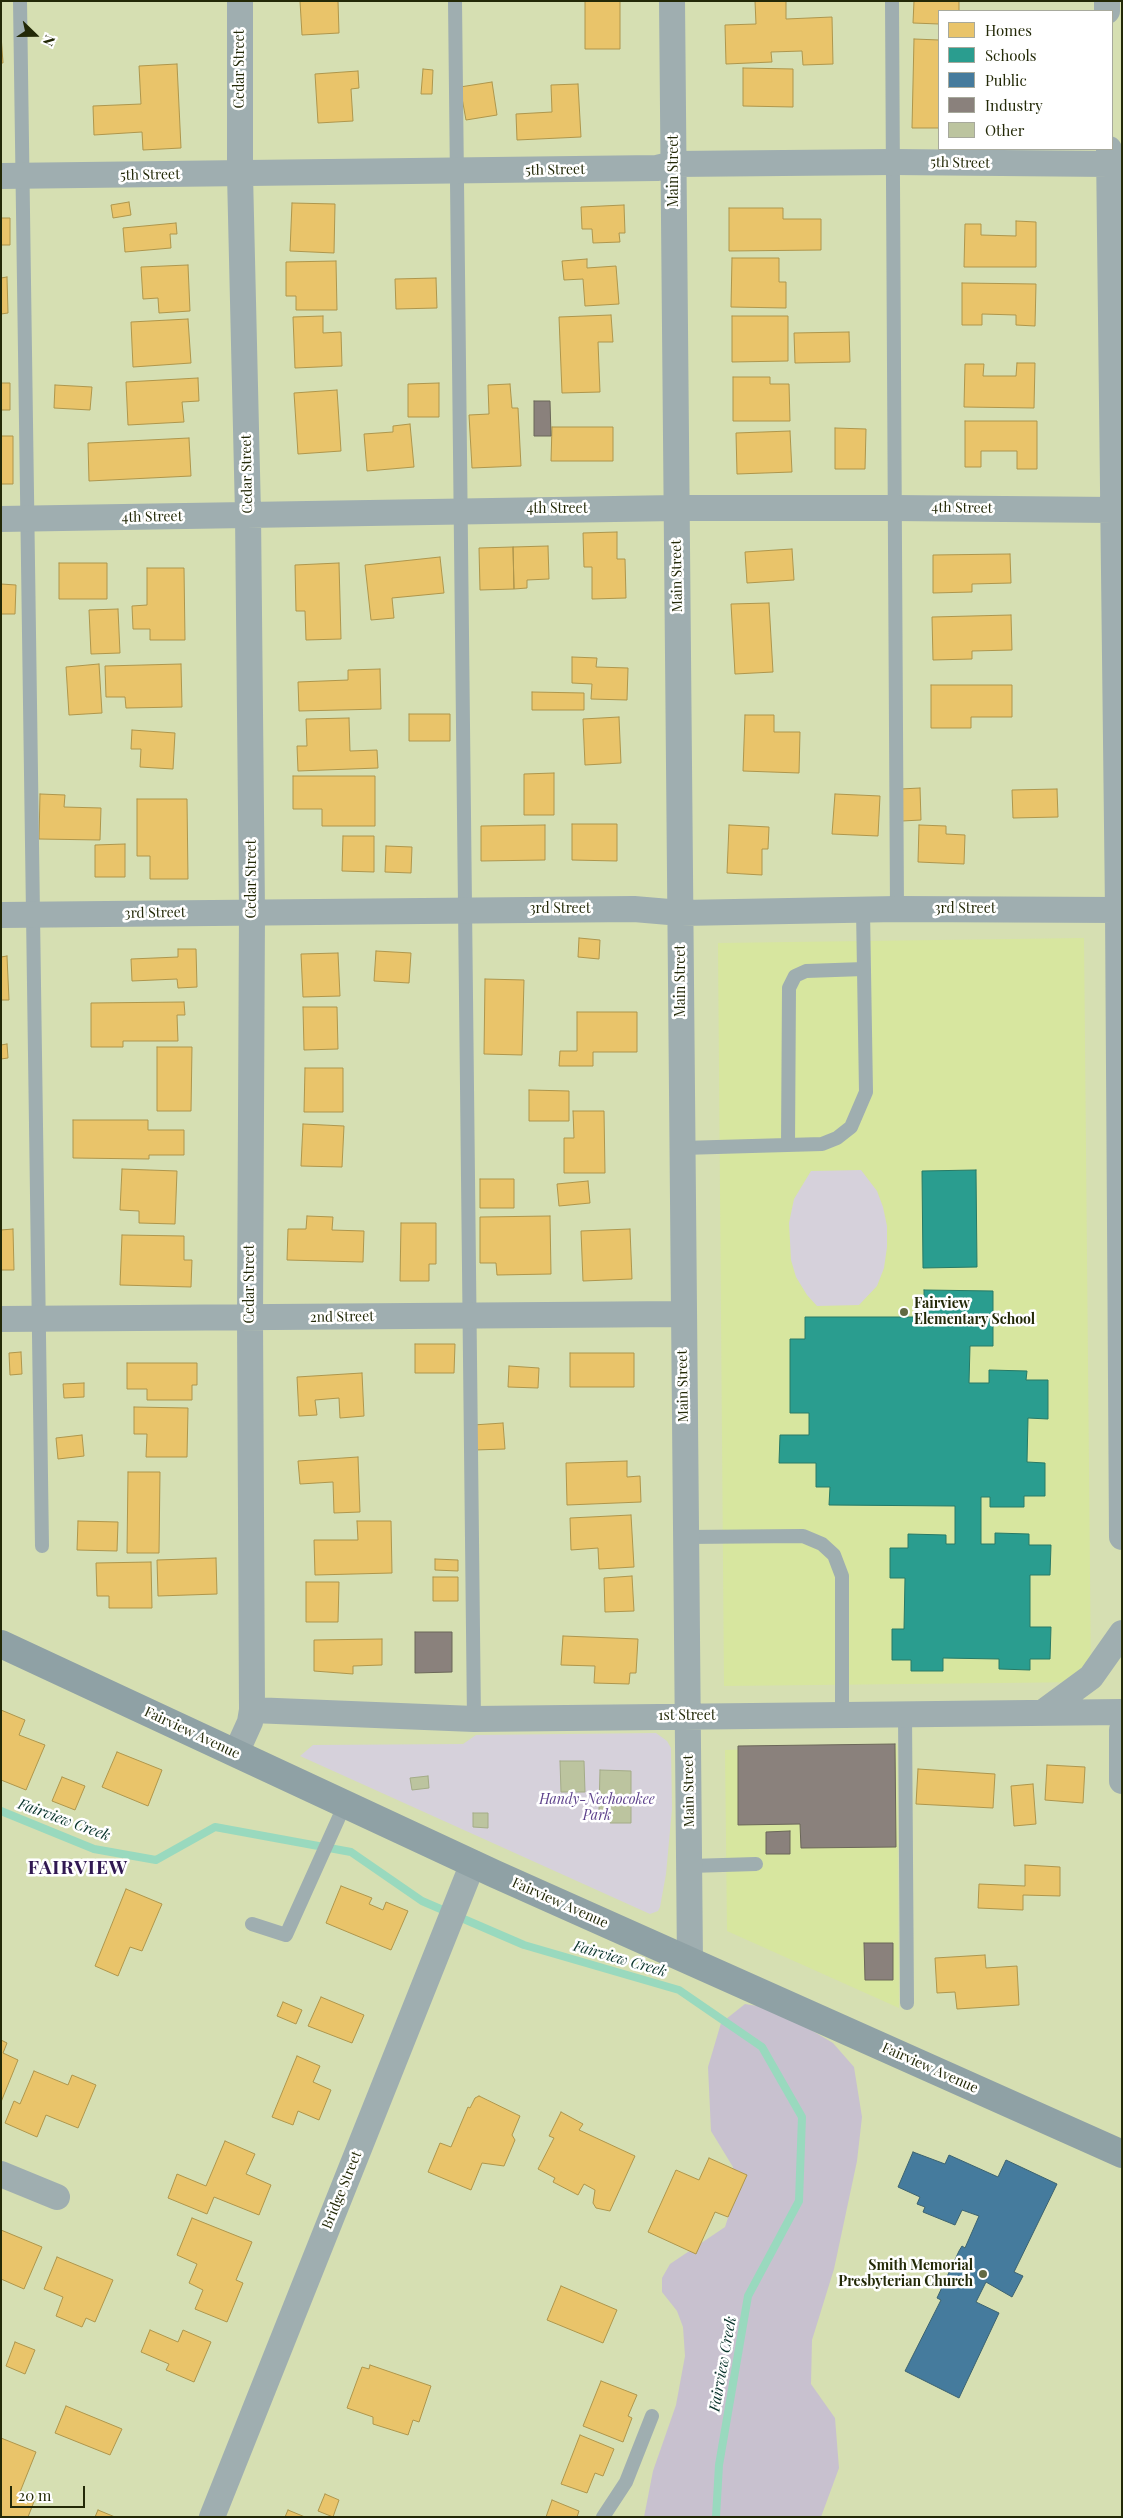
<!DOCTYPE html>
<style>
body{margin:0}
#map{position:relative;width:1123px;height:2518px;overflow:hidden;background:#d6dfb2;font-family:"Playfair Display",serif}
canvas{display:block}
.frame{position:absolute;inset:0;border:2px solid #232907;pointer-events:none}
.legend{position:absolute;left:938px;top:10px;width:175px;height:140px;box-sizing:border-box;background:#fff;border:1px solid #a7a99c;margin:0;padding:6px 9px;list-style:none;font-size:15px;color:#232907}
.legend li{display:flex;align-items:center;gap:10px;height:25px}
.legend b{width:25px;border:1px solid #a7a99c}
.north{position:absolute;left:10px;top:10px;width:50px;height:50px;-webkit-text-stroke:4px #fff;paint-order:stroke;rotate:112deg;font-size:14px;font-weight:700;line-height:20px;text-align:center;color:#232907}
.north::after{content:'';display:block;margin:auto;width:18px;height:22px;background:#232907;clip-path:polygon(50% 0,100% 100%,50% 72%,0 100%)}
.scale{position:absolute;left:10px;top:2486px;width:75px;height:22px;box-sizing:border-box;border:2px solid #232907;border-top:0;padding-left:6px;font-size:15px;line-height:18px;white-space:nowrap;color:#232907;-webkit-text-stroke:4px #fff;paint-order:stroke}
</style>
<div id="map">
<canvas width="1123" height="2518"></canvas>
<div class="frame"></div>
<ul class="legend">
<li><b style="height:14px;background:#e9c46a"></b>Homes</li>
<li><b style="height:14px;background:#2a9d8f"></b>Schools</li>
<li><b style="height:14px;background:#457b9d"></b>Public</li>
<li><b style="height:14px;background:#8a817c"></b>Industry</li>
<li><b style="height:14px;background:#bcc49f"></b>Other</li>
</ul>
<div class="north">N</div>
<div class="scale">20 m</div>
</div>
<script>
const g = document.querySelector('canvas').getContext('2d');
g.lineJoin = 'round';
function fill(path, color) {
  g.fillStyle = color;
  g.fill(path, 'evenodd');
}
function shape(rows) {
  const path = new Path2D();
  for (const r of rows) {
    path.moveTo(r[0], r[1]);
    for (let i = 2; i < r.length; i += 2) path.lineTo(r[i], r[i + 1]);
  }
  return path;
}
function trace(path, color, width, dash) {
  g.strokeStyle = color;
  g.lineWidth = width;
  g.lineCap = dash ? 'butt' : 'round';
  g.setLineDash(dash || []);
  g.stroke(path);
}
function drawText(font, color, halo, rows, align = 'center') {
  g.font = font + ' "Playfair Display",serif';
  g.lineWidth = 5;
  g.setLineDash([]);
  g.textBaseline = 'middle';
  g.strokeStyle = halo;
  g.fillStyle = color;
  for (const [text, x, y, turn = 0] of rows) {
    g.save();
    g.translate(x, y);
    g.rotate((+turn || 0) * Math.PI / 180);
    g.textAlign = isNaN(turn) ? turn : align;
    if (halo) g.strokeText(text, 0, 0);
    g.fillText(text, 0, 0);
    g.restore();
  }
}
fill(shape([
 [1084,938,1091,1682,724,1686,718,943],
 [897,1745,899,2008,727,1931,725,1750]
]), '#d7e69f');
fill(shape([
 [861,1170,877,1191,883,1207,887,1226,887,1247,884,1268,877,1286,859,1305,817,1306,807,1295,796,1277,791,1260,789,1223,794,1199,811,1171],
 [656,1733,667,1741,671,1748,672,1809,666,1874,660,1907,658,1911,650,1914,300,1756,313,1745,463,1744,476,1735]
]), '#d6d1db');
fill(shape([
 [745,2004,776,2009,833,2043,854,2067,862,2117,857,2161,834,2269,812,2340,811,2384,835,2418,839,2468,821,2517,644,2517,653,2471,676,2405,685,2356,683,2327,677,2311,662,2292,662,2278,670,2264,725,2227,735,2196,733,2167,711,2131,708,2067,721,2023]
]), '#c8c1cf');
const homes = shape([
 [300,1,338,1,339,33,302,35,300,1],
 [585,1,620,1,620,49,585,49,585,1],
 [755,1,786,1,786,19,832,17,833,64,803,65,802,51,771,52,772,62,726,64,725,25,756,24,755,1],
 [914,1,959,1,959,11,939,11,939,24,913,23,914,1],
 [1,35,3,63,1,63,1,35],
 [914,39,939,40,939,128,912,128,914,39],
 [177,64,181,148,143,150,142,132,94,135,93,106,141,104,139,66,177,64],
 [743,68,793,69,793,107,743,106,743,68],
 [423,69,433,70,432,94,421,94,423,69],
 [358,71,359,88,351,89,353,121,318,123,315,74,358,71],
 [492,82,497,115,466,120,460,87,492,82],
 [578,84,581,137,517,140,516,114,552,112,551,85,578,84],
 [129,202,131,215,113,218,111,205,129,202],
 [292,203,335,204,334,253,290,251,292,203],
 [624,205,625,233,619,233,620,242,593,243,592,229,582,229,581,207,624,205],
 [729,208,783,208,783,219,821,219,821,250,729,251,729,208],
 [1,218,10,218,10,245,1,245,1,218],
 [1016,221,1036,222,1036,267,964,267,965,224,981,224,981,235,1016,236,1016,221],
 [176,223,177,234,170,234,171,248,125,252,123,228,176,223],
 [732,258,779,258,779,282,786,282,786,308,731,307,732,258],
 [587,259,587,268,616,266,619,304,585,306,583,279,564,280,562,261,587,259],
 [336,261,337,310,296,310,296,296,286,296,286,262,336,261],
 [188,265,190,311,159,313,158,298,143,299,141,267,188,265],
 [7,277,8,313,1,314,1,278,7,277],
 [436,278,437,308,396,309,395,279,436,278],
 [962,283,1036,284,1035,326,1016,325,1016,315,982,314,982,325,962,325,962,283],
 [611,315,613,342,598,342,600,392,562,393,559,317,611,315],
 [323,316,323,333,341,332,342,366,295,368,293,317,323,316],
 [732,316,788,316,788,361,732,362,732,316],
 [188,319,191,363,133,367,131,322,188,319],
 [849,332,850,362,795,363,794,333,849,332],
 [1017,363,1035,363,1034,408,964,407,965,364,984,364,983,376,1016,376,1017,363],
 [733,377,770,377,770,384,789,384,790,421,733,421,733,377],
 [198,378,199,401,182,402,184,422,128,425,126,382,198,378],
 [1,383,10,383,10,410,1,410,1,383],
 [439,383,439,417,408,417,408,384,439,383],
 [510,384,512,408,518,408,521,466,472,468,469,415,489,414,488,385,510,384],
 [55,385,92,387,90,410,54,408,55,385],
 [337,390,341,451,298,454,294,393,337,390],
 [965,421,1037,421,1037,469,1017,469,1017,451,981,451,981,467,965,467,965,421],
 [410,424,414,467,367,471,364,434,393,432,393,426,410,424],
 [552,427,613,427,613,461,551,461,552,427],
 [835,428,866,429,865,469,835,469,835,428],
 [790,431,792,472,737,474,736,433,790,431],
 [1,436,13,436,13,484,1,484,1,436],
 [189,438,191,476,89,481,88,443,189,438],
 [617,532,617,559,625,559,626,598,592,599,592,567,584,567,583,533,617,532],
 [548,546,549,579,527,580,527,588,514,589,513,547,548,546],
 [513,547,514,589,480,590,479,548,513,547],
 [792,549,794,580,747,583,745,552,792,549],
 [1010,554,1011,583,972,584,972,592,933,593,933,555,1010,554],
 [440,557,444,593,392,598,394,618,371,620,365,565,440,557],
 [59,563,107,563,107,599,59,599,59,563],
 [339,563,341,639,306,640,305,611,296,611,295,565,339,563],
 [147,568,184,568,185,640,150,640,150,629,133,629,132,606,147,605,147,568],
 [1,584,16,585,15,614,1,614,1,584],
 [769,603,773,672,735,674,731,604,769,603],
 [118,609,120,653,91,654,89,610,118,609],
 [1011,615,1012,650,972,651,972,659,933,660,932,617,1011,615],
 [572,657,597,658,596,667,628,668,627,700,591,699,592,684,572,683,572,657],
 [99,664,102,713,69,715,66,667,99,664],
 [181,664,182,707,126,708,125,697,106,697,105,666,181,664],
 [380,669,381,709,299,711,298,682,348,680,348,670,380,669],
 [931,685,1012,685,1012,717,971,717,971,728,931,728,931,685],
 [532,692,584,693,584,710,532,710,532,692],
 [409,714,450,714,450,741,409,741,409,714],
 [745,715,774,715,774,732,800,732,799,773,743,771,745,715],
 [619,717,621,763,585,765,583,719,619,717],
 [349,718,350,751,377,750,378,768,298,771,297,746,307,746,306,719,349,718],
 [132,730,175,733,173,769,140,767,141,749,131,749,132,730],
 [554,773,554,815,524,815,524,774,554,773],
 [293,776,375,776,375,826,322,826,322,809,293,809,293,776],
 [920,788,921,820,902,821,901,789,920,788],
 [1057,789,1058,817,1013,818,1012,790,1057,789],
 [40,794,65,795,64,807,101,808,100,840,39,839,40,794],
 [835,794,880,796,878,836,832,834,835,794],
 [137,799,187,799,188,879,150,879,150,856,137,856,137,799],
 [572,824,617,824,617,861,572,860,572,824],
 [545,825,545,860,481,861,481,826,545,825],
 [729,825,769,827,768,849,762,849,762,875,727,873,729,825],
 [919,825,946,826,946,834,965,835,964,864,918,862,919,825],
 [343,836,374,836,374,872,342,871,343,836],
 [125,844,125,877,95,877,95,845,125,844],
 [386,846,412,847,411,873,385,872,386,846],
 [579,938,600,940,599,959,578,957,579,938],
 [178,949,196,949,197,987,178,988,177,979,132,981,131,959,178,957,178,949],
 [376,951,411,953,409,983,374,981,376,951],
 [338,953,340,996,303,997,301,954,338,953],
 [7,956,9,1000,1,1000,1,957,7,956],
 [485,979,524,980,522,1055,484,1054,485,979],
 [184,1002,185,1015,177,1015,178,1041,123,1041,123,1047,91,1047,91,1003,184,1002],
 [303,1007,337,1007,338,1049,304,1050,303,1007],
 [577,1012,637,1012,637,1052,593,1052,593,1066,559,1066,560,1051,577,1051,577,1012],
 [7,1044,8,1058,1,1059,1,1045,7,1044],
 [157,1047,192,1047,191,1111,157,1111,157,1047],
 [305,1068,343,1068,343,1112,304,1112,305,1068],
 [529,1090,569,1091,569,1121,529,1121,529,1090],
 [573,1111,604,1111,605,1173,564,1173,564,1138,574,1138,573,1111],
 [73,1120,148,1120,148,1130,184,1130,184,1155,149,1155,149,1159,73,1158,73,1120],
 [303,1124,344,1126,342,1167,301,1166,303,1124],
 [122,1169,177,1171,175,1224,139,1223,139,1211,120,1210,122,1169],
 [480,1179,514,1179,514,1208,480,1208,480,1179],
 [588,1181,590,1203,559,1206,557,1184,588,1181],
 [307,1216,333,1217,332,1230,364,1231,363,1262,287,1260,288,1229,306,1229,307,1216],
 [550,1216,551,1274,497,1275,496,1263,480,1263,480,1217,550,1216],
 [401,1223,436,1223,436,1264,429,1264,429,1281,400,1281,401,1223],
 [13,1229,14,1270,1,1270,1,1230,13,1229],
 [630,1229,632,1279,583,1281,581,1231,630,1229],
 [122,1235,184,1236,184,1260,192,1260,191,1287,120,1285,122,1235],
 [415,1344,455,1344,454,1373,415,1373,415,1344],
 [21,1352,22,1374,10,1375,9,1353,21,1352],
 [570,1353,634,1353,634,1387,570,1387,570,1353],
 [127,1363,197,1363,197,1385,192,1385,192,1400,147,1400,147,1389,127,1389,127,1363],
 [509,1366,539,1368,538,1388,508,1387,509,1366],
 [362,1373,364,1416,340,1418,339,1398,315,1400,317,1415,299,1416,297,1377,362,1373],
 [84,1383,84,1397,64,1398,63,1384,84,1383],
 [134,1407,188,1408,187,1457,146,1457,147,1434,134,1434,134,1407],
 [503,1423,505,1449,475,1450,473,1425,503,1423],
 [82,1435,84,1456,58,1459,56,1438,82,1435],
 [358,1457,360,1512,334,1513,333,1482,300,1484,298,1461,358,1457],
 [627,1461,627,1477,640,1476,641,1502,567,1505,566,1463,627,1461],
 [128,1472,160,1472,159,1553,127,1553,128,1472],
 [631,1515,634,1567,599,1569,598,1548,571,1550,570,1518,631,1515],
 [78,1521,118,1522,117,1551,77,1550,78,1521],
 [357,1521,391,1521,392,1573,315,1575,314,1540,358,1540,357,1521],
 [216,1558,217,1594,158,1596,157,1560,216,1558],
 [435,1559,458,1560,458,1571,435,1570,435,1559],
 [151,1562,152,1608,109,1608,109,1596,97,1596,96,1563,151,1562],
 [632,1576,634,1611,605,1612,604,1578,632,1576],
 [433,1577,458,1577,458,1601,433,1601,433,1577],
 [306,1582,339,1582,338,1622,306,1622,306,1582],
 [563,1636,638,1639,636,1673,630,1673,629,1684,594,1683,595,1666,561,1665,563,1636],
 [382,1639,382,1665,353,1666,353,1674,314,1671,314,1640,382,1639],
 [1,1710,25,1720,19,1735,45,1745,26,1790,1,1780,1,1710],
 [117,1752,162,1770,148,1806,102,1787,117,1752],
 [1047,1765,1085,1767,1083,1803,1045,1800,1047,1765],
 [918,1769,995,1774,993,1808,916,1804,918,1769],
 [62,1777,85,1786,75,1810,52,1801,62,1777],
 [1033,1784,1036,1824,1014,1826,1011,1786,1033,1784],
 [1025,1865,1060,1867,1060,1896,1023,1895,1023,1910,978,1908,979,1884,1025,1886,1025,1865],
 [341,1886,372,1898,369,1904,383,1910,386,1902,408,1911,391,1950,326,1923,341,1886],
 [126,1889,162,1904,142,1951,130,1947,118,1976,95,1966,126,1889],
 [985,1955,986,1968,1017,1966,1019,2005,957,2009,955,1992,937,1993,935,1958,985,1955],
 [321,1997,364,2015,352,2043,308,2026,321,1997],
 [283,2002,302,2010,296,2024,277,2016,283,2002],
 [1,2040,7,2043,3,2053,18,2060,1,2102,1,2040],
 [297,2056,320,2066,313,2082,331,2090,319,2120,298,2111,293,2125,272,2117,297,2056],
 [34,2071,68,2085,72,2075,96,2085,78,2128,46,2115,37,2137,5,2123,14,2101,20,2104,34,2071],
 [479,2096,520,2116,512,2135,515,2140,504,2166,482,2163,471,2190,428,2172,440,2143,451,2147,468,2107,470,2108,475,2098,479,2096],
 [561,2112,583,2124,579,2130,635,2156,610,2211,596,2208,593,2203,595,2190,584,2184,578,2195,553,2182,555,2178,538,2169,554,2138,549,2136,561,2112],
 [225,2141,255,2154,246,2174,271,2185,259,2215,214,2197,207,2214,168,2198,177,2174,206,2186,225,2141],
 [709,2158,747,2175,728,2217,715,2212,696,2254,648,2232,676,2170,699,2180,709,2158],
 [192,2218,252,2242,236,2280,243,2283,227,2322,195,2309,203,2290,189,2283,197,2264,177,2255,192,2218],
 [1,2230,42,2247,24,2289,1,2279,1,2230],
 [57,2257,113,2280,95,2322,86,2318,82,2327,56,2316,63,2297,44,2289,57,2257],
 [561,2286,617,2310,603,2343,547,2320,561,2286],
 [150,2330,178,2342,183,2330,211,2342,194,2382,166,2370,169,2364,141,2352,150,2330],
 [15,2342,35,2350,25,2374,6,2366,15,2342],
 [370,2365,431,2386,419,2422,413,2420,408,2435,373,2424,373,2417,347,2408,362,2367,369,2369,370,2365],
 [601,2381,637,2395,628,2416,632,2418,623,2442,583,2426,601,2381],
 [66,2406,122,2429,110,2455,55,2433,66,2406],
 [580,2435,614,2449,603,2476,595,2473,587,2493,561,2484,580,2435],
 [1,2438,36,2452,20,2492,35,2499,28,2517,1,2517,1,2438],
 [325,2494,339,2500,333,2517,318,2511,325,2494],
 [552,2500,579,2511,577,2517,546,2517,552,2500],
 [98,2510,115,2517,95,2517,98,2510],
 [288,2510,305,2517,285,2517,288,2510]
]);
fill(homes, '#e9c46a');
trace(homes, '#ae964c', 1);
const schools = shape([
 [976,1170,977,1267,923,1268,922,1171,976,1170],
 [924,1290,993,1291,993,1346,970,1346,969,1383,989,1383,989,1370,1027,1371,1026,1380,1048,1380,1048,1419,1028,1418,1027,1462,1045,1463,1045,1496,1024,1496,1024,1507,990,1507,990,1497,981,1497,981,1544,995,1544,995,1533,1029,1534,1029,1545,1051,1545,1050,1575,1030,1575,1030,1627,1051,1627,1050,1659,1030,1659,1030,1670,999,1669,999,1659,943,1658,943,1671,911,1671,911,1660,892,1660,892,1629,904,1629,905,1578,890,1578,890,1548,908,1548,908,1534,946,1535,946,1544,955,1544,955,1506,829,1505,830,1487,816,1487,816,1463,779,1463,780,1435,809,1435,809,1413,790,1413,790,1339,805,1339,805,1317,924,1317,924,1290]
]);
fill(schools, '#2a9d8f');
trace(schools, '#287a66', 1);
const public = shape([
 [913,2152,945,2164,949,2155,998,2177,1006,2160,1057,2184,1014,2272,1023,2276,1012,2297,986,2282,976,2302,999,2313,959,2398,905,2371,941,2300,937,2298,959,2251,962,2246,965,2248,979,2216,962,2210,955,2225,923,2212,925,2207,917,2204,920,2197,898,2187,913,2152]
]);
fill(public, '#457b9d');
trace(public, '#3b6270', 1);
const industry = shape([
 [534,401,550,401,551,436,534,436,534,401],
 [415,1632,452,1632,452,1672,415,1673,415,1632],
 [895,1744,896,1847,801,1848,800,1824,738,1825,738,1746,895,1744],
 [790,1831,790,1854,766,1854,766,1832,790,1831],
 [864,1943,893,1943,893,1980,865,1980,864,1943]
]);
fill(industry, '#8a817c');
trace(industry, '#6b6759', 1);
trace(shape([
 [1,1811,94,1849,156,1860,215,1827,351,1852,422,1901,524,1945,679,1990,762,2047,802,2117,799,2201,748,2296,719,2465,716,2517]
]), '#99d9be', 8);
const building = shape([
 [560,1761,584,1761,585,1792,561,1792,560,1761],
 [600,1770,631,1771,631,1823,610,1823,610,1811,599,1811,600,1770],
 [428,1776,429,1788,412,1790,410,1778,428,1776],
 [473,1813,488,1813,488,1828,473,1827,473,1813]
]);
fill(building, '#bcc49f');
trace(building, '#a4ac88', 1);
trace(shape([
 [20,1,42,1546],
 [455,1,474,1719],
 [892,1,897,909],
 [788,1145,789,988,795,976,806,971,864,969],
 [682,1148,822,1144,837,1138,851,1127,866,1092,863,910],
 [686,1537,803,1536,822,1544,834,1555,842,1576,842,1714],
 [905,1714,907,2003],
 [690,1866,756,1864],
 [252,1924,286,1935,345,1804],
 [603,2517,626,2482,652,2416]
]), '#9faeb0', 14);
trace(shape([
 [672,1,690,1961],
 [1107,1,1107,11],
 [1109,149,1118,910,1122,1537],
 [1,176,657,168,674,164,893,162,1109,164],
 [1,519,676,508,895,508,1113,510],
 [1,915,634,909,681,913,897,909,1118,910],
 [1,1319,682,1314],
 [252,1710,474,1719,1122,1712],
 [1042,1713,1091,1677,1122,1633],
 [1122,1730,1122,1781],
 [236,1753,250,1722,252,1710,250,1318,252,911,248,514,240,174,240,1],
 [1,2174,57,2197],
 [212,2517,473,1863]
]), '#9faeb0', 26);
trace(shape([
 [1,1644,495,1874,1122,2154]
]), '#8fa1a5', 28);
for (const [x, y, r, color] of [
 [904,1312,5,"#626943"],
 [983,2274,5,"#626943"]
]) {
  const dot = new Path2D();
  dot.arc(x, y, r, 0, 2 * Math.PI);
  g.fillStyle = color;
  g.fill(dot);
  trace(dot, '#fff', 2);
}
drawText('14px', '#232907', '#fff', [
 ["Cedar Street",240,69,-90],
 ["5th Street",960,163,1],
 ["5th Street",555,170,-1],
 ["Main Street",674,171,-90],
 ["5th Street",150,175,-1],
 ["Cedar Street",247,474,-91],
 ["4th Street",962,508,1],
 ["4th Street",557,509],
 ["4th Street",152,517,-1],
 ["Main Street",677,576,-91],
 ["Cedar Street",252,879,-90],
 ["3rd Street",560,909],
 ["3rd Street",965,909],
 ["3rd Street",155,913,-1],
 ["Main Street",681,981,-90],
 ["Cedar Street",250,1284,-90],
 ["2nd Street",342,1317,-1],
 ["Main Street",683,1386,-91],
 ["1st Street",687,1716],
 ["Fairview Avenue",192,1733,25],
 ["Main Street",689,1791,-91],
 ["Fairview Avenue",560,1903,24],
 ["Fairview Avenue",930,2068,24],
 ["Bridge Street",342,2190,-68]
]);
drawText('bold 14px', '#232907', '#fff', [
 ["Fairview",914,1304],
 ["Elementary School",914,1320],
 ["Smith Memorial",973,2266,"right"],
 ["Presbyterian Church",973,2282,"right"]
], 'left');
drawText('italic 14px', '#5e428c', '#fff', [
 ["Handy-Nechocokee",597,1800],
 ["Park",597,1816]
]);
drawText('italic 15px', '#07322a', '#fff', [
 ["Fairview Creek",64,1820,20],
 ["Fairview Creek",620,1959,16],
 ["Fairview Creek",723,2364,-80]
]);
g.letterSpacing = '1px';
drawText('bold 19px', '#311952', '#fff', [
 ["FAIRVIEW",78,1868]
]);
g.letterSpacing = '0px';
</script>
